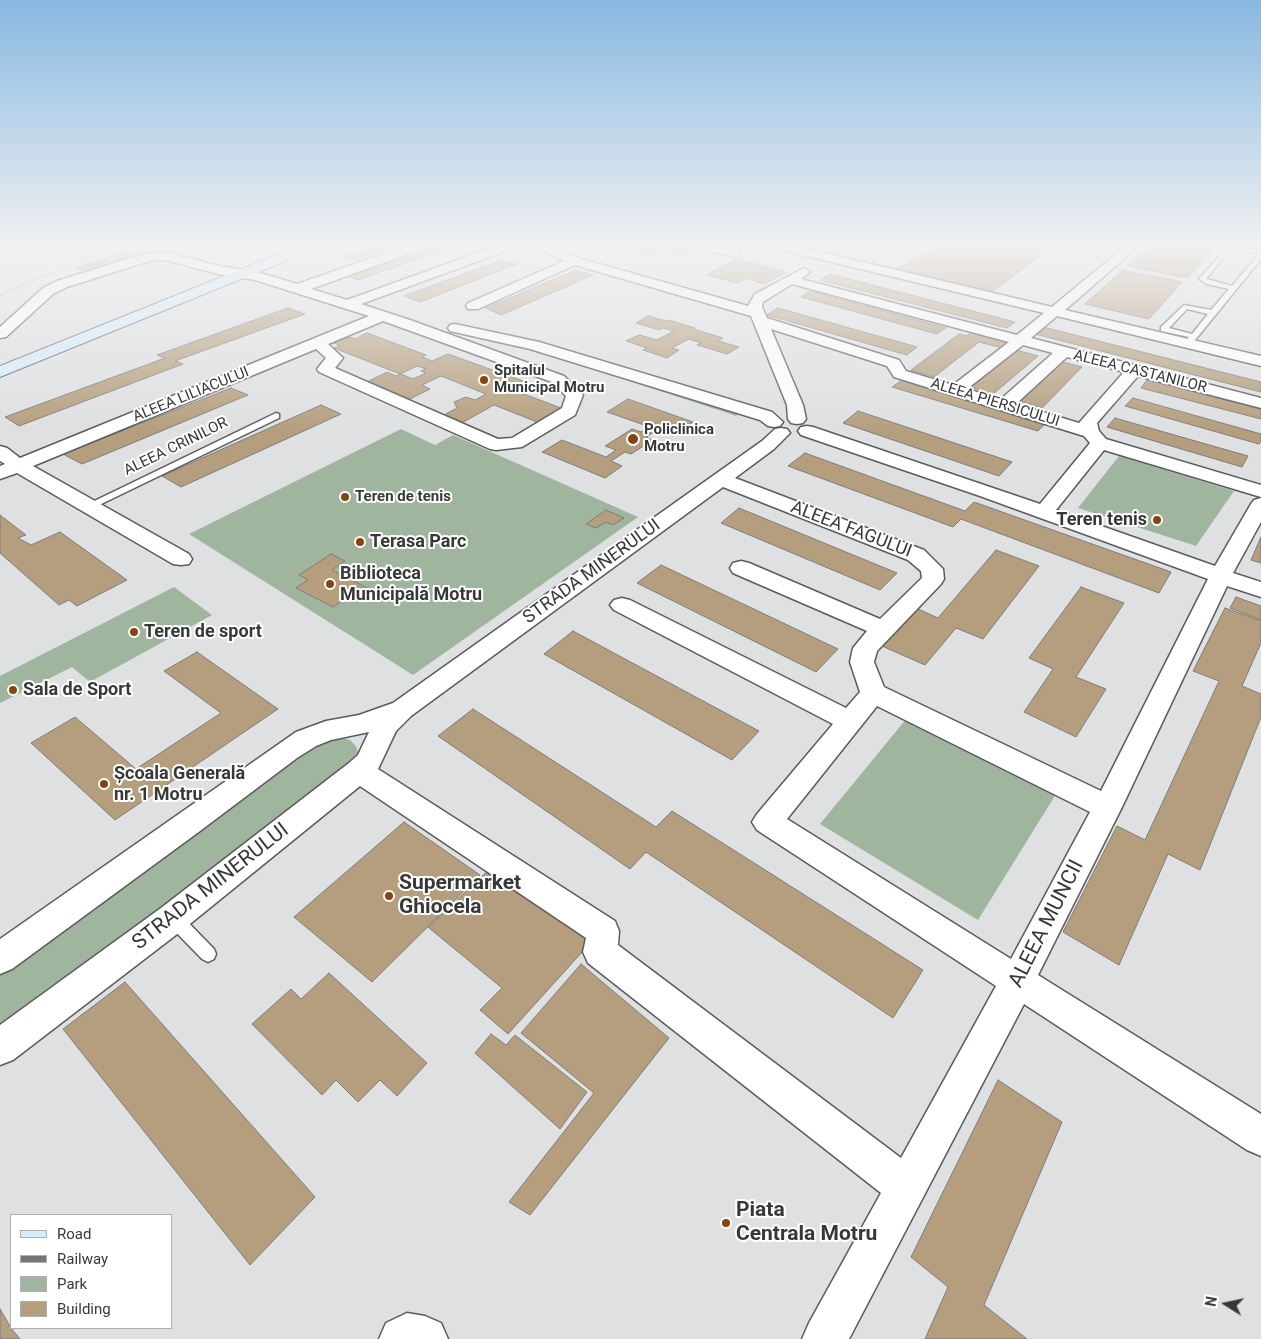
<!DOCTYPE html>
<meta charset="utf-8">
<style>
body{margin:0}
#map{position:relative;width:1261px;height:1339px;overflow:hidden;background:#dfe0e2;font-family:Roboto,sans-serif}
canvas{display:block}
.legend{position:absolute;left:10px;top:1214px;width:162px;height:115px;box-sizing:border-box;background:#fff;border:1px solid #afafaf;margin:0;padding:6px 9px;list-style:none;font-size:15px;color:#373838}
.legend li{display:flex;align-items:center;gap:10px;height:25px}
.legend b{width:25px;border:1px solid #afafaf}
.north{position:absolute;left:1201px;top:1279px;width:50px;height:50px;-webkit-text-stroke:4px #fff;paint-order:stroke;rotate:280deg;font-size:14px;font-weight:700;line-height:20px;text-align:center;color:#373838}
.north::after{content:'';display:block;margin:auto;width:18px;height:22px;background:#373838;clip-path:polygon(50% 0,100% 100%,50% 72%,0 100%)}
</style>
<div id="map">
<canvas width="1261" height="1339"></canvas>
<ul class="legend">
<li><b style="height:6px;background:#d5ecfb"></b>Road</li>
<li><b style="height:6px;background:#747576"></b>Railway</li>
<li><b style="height:14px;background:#9fb59e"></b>Park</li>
<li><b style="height:14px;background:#b49e7d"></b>Building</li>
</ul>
<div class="north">N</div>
</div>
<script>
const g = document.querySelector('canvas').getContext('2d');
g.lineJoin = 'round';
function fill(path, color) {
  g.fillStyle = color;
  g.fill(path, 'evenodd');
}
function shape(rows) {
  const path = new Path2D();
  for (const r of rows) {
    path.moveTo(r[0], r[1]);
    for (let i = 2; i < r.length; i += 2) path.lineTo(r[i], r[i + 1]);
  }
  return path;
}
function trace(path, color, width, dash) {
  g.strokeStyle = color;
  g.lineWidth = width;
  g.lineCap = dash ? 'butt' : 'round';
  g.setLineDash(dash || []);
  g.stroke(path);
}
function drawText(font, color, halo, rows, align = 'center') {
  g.font = font + ' Roboto,sans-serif';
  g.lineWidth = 4;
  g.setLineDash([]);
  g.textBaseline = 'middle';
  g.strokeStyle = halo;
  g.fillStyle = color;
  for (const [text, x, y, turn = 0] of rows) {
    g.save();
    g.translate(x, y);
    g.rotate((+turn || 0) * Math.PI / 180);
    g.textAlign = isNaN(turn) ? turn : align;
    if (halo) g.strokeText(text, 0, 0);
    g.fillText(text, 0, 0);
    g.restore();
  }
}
fill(shape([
 [643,381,741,412,736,416,639,384],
 [401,429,435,445,453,435,638,517,413,675,189,534],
 [1119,456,1234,491,1196,546,1078,508],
 [174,587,212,615,90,682,72,667,0,703,0,676],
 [907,718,1056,794,978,920,820,824],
 [337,737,350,740,356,746,358,752,356,759,350,765,0,1030,0,972,318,741]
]), '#9fb59e');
const building = shape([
 [369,244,391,244,382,247,389,249,356,260,343,256,374,246,369,244],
 [434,244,458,245,358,280,344,275,434,244],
 [640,244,651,244,666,248,675,244,686,244,702,248,686,255,663,250,650,256,630,251,643,245,640,244],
 [943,244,1057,244,991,292,897,269,943,244],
 [1152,244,1195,244,1215,248,1187,278,1127,266,1152,244],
 [127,251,143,256,125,262,121,260,90,272,77,268,127,251],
 [736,259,787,272,764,284,746,278,738,283,706,275,736,259],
 [501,260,517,264,420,302,404,296,501,260],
 [576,270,593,275,501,315,486,308,576,270],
 [1123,270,1182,282,1149,319,1085,304,1123,270],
 [830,274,1015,322,1007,328,820,280,830,274],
 [810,291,946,328,937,334,801,297,810,291],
 [288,308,305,314,175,361,183,364,19,426,5,417,165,358,157,355,288,308],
 [778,308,917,347,907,355,767,315,778,308],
 [648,316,666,321,669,320,695,328,693,329,723,338,718,341,739,347,727,354,697,345,701,343,689,339,672,348,679,350,667,358,643,350,647,348,626,341,639,335,657,340,674,331,663,328,659,330,636,323,648,316],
 [1043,327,1261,382,1261,392,1035,334,1043,327],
 [367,333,426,355,422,357,432,361,448,354,523,381,508,388,561,408,537,422,494,405,458,425,440,417,457,408,454,402,466,397,475,400,486,394,441,376,422,385,430,389,410,399,367,382,387,372,396,376,401,374,413,379,426,373,421,371,426,369,417,366,400,374,334,348,340,346,334,343,350,337,355,339,367,333],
 [971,333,1009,343,1002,348,979,342,934,377,911,370,959,334,966,336,971,333],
 [1016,350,1038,356,993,394,970,387,1016,350],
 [1059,361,1082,367,1042,408,1019,401,1059,361],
 [905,378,1048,421,1038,431,892,387,905,378],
 [1147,380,1261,409,1261,419,1141,388,1147,380],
 [231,388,248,395,82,464,63,454,231,388],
 [1133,398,1261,434,1261,441,1259,444,1125,406,1133,398],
 [628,399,693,422,675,435,659,429,646,437,653,440,631,454,625,452,611,461,622,466,605,478,542,452,562,440,606,457,616,450,605,446,632,429,641,432,650,427,607,412,628,399],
 [321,405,341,414,181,487,162,476,321,405],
 [858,411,1012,462,999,476,843,423,858,411],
 [1115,418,1248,456,1242,467,1107,427,1115,418],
 [805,453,965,511,974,502,1171,572,1159,593,961,519,953,527,788,466,805,453],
 [739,508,897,573,880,590,721,523,739,508],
 [606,510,624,518,613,525,606,522,596,528,586,524,606,510],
 [0,515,26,535,18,538,31,545,60,532,127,580,77,606,69,600,59,605,0,553,0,515],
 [1261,537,1261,563,1251,560,1261,537],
 [996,550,1039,566,983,639,956,628,925,665,882,646,916,608,938,618,996,550],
 [331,554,345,561,332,570,373,591,362,599,352,594,333,607,296,588,308,580,299,575,331,554],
 [661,565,838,649,816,672,637,583,661,565],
 [1081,587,1124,603,1076,677,1106,689,1076,737,1024,712,1053,669,1029,658,1081,587],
 [1236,597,1261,606,1261,620,1230,608,1236,597],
 [1225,608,1261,621,1261,643,1242,686,1261,694,1261,717,1200,870,1168,854,1119,965,1063,932,1117,826,1145,840,1219,681,1193,671,1225,608],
 [573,631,759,731,732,760,544,654,573,631],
 [197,652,278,709,115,820,31,743,75,717,136,769,221,713,164,671,197,652],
 [473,709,656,827,672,811,923,970,893,1018,646,852,630,869,438,736,473,709],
 [404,822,480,875,372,982,294,917,404,822],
 [493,866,593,940,508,1034,480,1010,502,988,428,927,493,866],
 [581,964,669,1038,530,1215,509,1202,594,1093,521,1033,581,964],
 [329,973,427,1063,397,1096,380,1080,358,1102,336,1080,322,1095,252,1024,291,989,301,999,329,973],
 [125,982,315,1197,250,1265,63,1029,125,982],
 [491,1034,506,1045,515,1035,587,1092,560,1129,475,1053,491,1034],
 [998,1080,1062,1122,984,1305,1027,1339,925,1339,948,1287,911,1257,998,1080],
 [0,1309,11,1328,20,1339,0,1339,0,1309]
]);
fill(building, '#b49e7d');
trace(building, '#7d7d7b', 1);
const lane = shape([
 [1230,244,1261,250,1261,259,1191,345,1184,343,1189,337,1161,331,1161,327,1184,305,1211,310,1229,289,1207,284,1199,279,1230,244],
 [1231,248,1259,254,1232,286,1206,279,1231,248],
 [1187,309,1208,314,1192,334,1169,328,1187,309],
 [276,413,279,414,279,418,93,508,85,508,84,506,276,413],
 [173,911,179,913,214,949,216,954,214,959,208,962,202,959,167,923,165,918,167,913,173,911]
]);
const street = shape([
 [412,244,429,244,427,247,311,289,347,300,502,244,519,244,517,247,361,304,410,320,564,376,583,395,575,415,522,447,496,450,490,449,319,372,317,369,326,358,316,349,33,466,189,554,192,559,189,564,181,565,173,564,17,473,0,479,0,466,5,464,0,461,0,446,7,448,20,458,369,316,255,280,218,274,166,260,149,261,67,287,53,294,6,337,0,338,0,327,43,288,57,281,144,254,166,252,219,266,257,272,297,284,412,244],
 [383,321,552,382,566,396,562,408,512,438,498,439,335,368,343,358,328,344,383,321],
 [531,244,546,244,578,258,748,306,755,294,804,268,810,272,801,279,1017,335,1044,313,769,247,767,244,787,244,1052,307,1128,244,1141,244,1065,310,1261,356,1261,366,1057,316,1031,338,1261,398,1261,408,1138,376,1097,423,1099,431,1106,439,1261,485,1261,497,1104,450,1056,510,1215,566,1251,504,1254,500,1261,498,1261,522,1233,573,1261,582,1261,597,1227,586,1122,807,1038,975,1261,1114,1261,1156,1247,1150,1024,1004,849,1339,802,1339,809,1323,881,1193,588,963,583,952,586,938,360,786,185,928,13,1060,0,1065,0,1025,161,908,349,763,358,755,369,732,331,740,316,746,297,758,200,831,12,969,0,974,0,939,296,732,326,721,359,715,393,703,762,441,775,429,781,428,787,429,790,433,774,449,735,478,924,550,943,569,944,579,941,584,877,651,874,662,884,687,1101,791,1208,579,980,496,801,435,798,431,801,427,807,426,813,427,1040,504,1090,443,1084,436,894,377,887,366,771,329,803,405,806,419,803,423,797,424,791,423,788,419,787,405,751,316,575,265,478,309,468,309,466,306,468,303,564,261,531,244],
 [792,284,1009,342,953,385,906,371,899,360,767,318,762,307,763,302,792,284],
 [1023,345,1053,353,1001,399,967,389,1023,345],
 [1067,357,1124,372,1079,423,1016,404,1067,357],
 [723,487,908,560,921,571,922,578,880,619,749,563,741,561,733,563,730,568,733,573,867,631,853,648,850,662,860,692,846,708,630,600,622,598,614,600,610,605,614,610,833,724,757,814,752,822,757,830,996,986,901,1158,618,945,619,931,615,921,378,769,396,731,411,716,723,487],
 [877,706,1090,812,1011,959,787,819,877,706],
 [693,244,712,244,739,250,741,253,735,257,695,247,693,244],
 [455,324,539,342,772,412,783,422,780,426,774,427,768,426,760,420,530,349,450,331,448,328,450,325,455,324],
 [407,1313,425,1316,441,1323,448,1339,379,1339,386,1323,407,1313]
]);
const secondary = shape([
 [304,244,322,244,320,247,0,377,0,366,304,244]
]);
trace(lane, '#5b5b5d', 3);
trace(street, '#5b5b5d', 3);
trace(secondary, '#5b5b5d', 2);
fill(lane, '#fff');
fill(street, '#fff');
fill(secondary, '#d5ecfb');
trace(shape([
 [0,295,117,244]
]), '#747576', 2, [1, 2.5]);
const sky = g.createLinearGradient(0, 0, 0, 431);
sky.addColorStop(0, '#87b8e0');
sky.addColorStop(0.57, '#f1f1f2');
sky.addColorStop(1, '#f1f1f200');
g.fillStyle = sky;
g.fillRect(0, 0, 1261, 431);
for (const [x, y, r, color] of [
 [484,380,5,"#854411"],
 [633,439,6,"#854411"],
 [345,497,5,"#854411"],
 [1157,520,5,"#854411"],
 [360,542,5,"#854411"],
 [330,584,5,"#854411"],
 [134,632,5,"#854411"],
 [13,690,5,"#854411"],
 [104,784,5,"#854411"],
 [389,896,5,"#854411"],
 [726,1223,5,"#854411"]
]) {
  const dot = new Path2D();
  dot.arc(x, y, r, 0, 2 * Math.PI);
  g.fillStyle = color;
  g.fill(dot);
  trace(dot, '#fff', 2);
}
drawText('bold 15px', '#373838', '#fff', [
 ["Spitalul",494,371],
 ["Municipal Motru",494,388],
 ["Policlinica",644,430],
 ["Motru",644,447],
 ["Teren de tenis",355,497]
], 'left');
drawText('15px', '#373838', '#fff', [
 ["ALEEA CASTANILOR",1140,372,14],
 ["ALEEA LILIACULUI",191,395,-22],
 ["ALEEA PIERSICULUI",995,403,17],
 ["ALEEA CRINILOR",176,447,-26]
]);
drawText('bold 18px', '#373838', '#fff', [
 ["Teren tenis",1147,520,"right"],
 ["Terasa Parc",370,542],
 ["Biblioteca",340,574],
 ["Municipală Motru",340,595],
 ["Teren de sport",144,632],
 ["Sala de Sport",23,690],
 ["Școala Generală",114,774],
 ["nr. 1 Motru",114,795]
], 'left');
drawText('18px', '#373838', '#fff', [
 ["ALEEA FAGULUI",851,530,21],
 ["STRADA MINERULUI",592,572,-36]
]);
drawText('bold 21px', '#373838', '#fff', [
 ["Supermarket",399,884],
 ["Ghiocela",399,908],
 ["Piata",736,1211],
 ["Centrala Motru",736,1235]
], 'left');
drawText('21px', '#373838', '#fff', [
 ["STRADA MINERULUI",211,887,-38],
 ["ALEEA MUNCII",1047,924,-63]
]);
</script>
